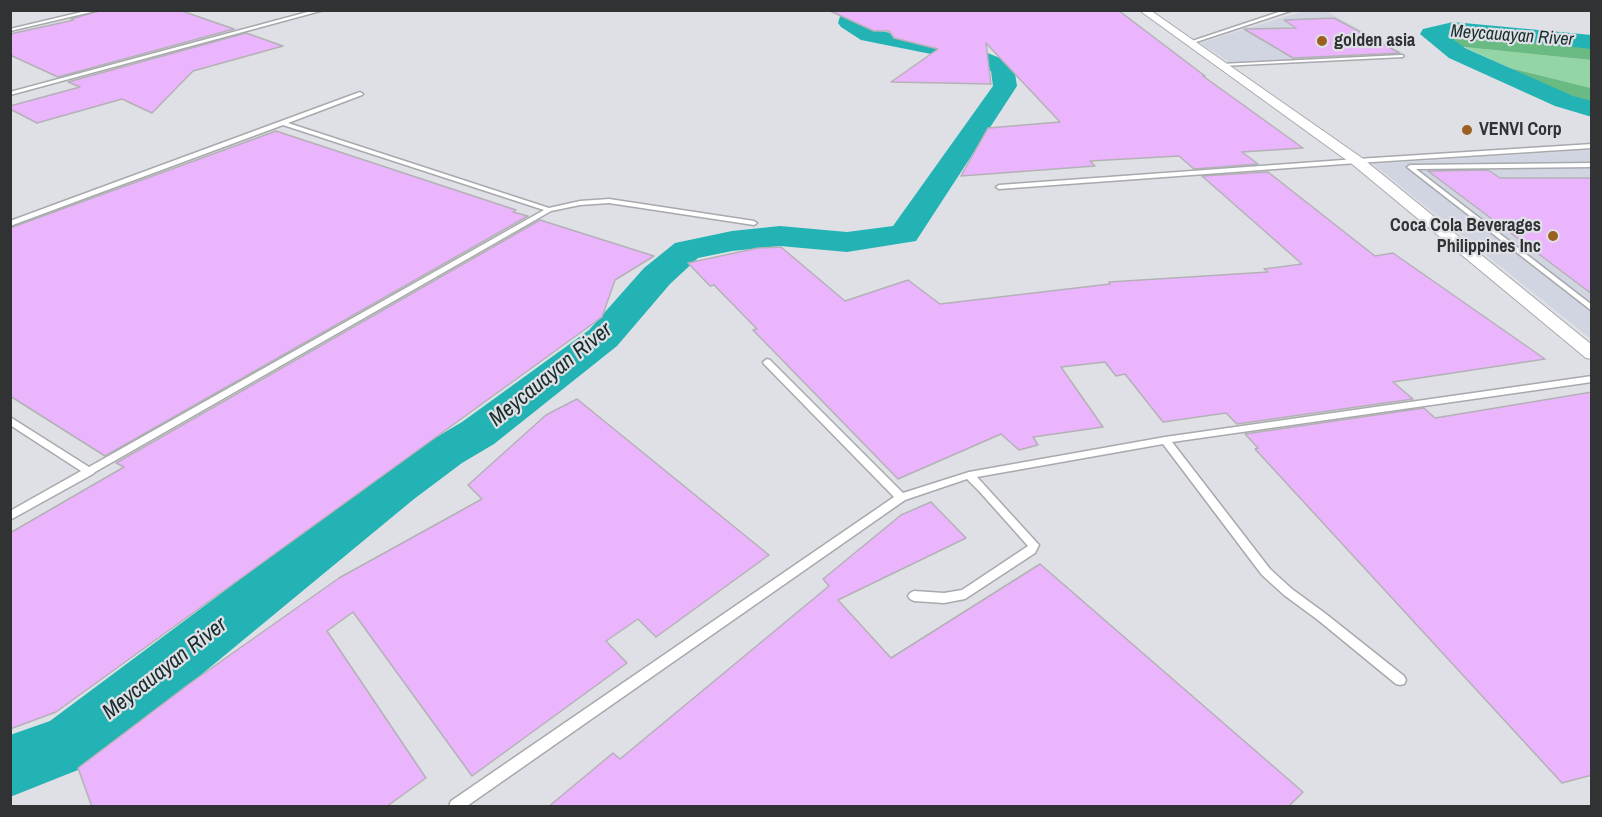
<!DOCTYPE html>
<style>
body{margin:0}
#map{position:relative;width:1602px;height:817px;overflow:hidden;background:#dee0e5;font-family:"Archivo Narrow",sans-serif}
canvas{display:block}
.frame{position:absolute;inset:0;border:12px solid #313234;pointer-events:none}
</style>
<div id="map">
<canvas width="1602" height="817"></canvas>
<div class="frame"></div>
</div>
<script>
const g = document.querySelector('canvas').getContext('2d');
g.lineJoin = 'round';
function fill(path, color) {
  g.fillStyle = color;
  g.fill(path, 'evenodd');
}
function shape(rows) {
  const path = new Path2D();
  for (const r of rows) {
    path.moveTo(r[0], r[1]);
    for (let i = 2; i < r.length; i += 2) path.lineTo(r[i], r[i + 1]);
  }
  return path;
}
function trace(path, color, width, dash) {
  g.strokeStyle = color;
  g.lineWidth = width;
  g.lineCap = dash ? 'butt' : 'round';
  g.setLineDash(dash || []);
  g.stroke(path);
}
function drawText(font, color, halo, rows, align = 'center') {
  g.font = font + ' "Archivo Narrow",sans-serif';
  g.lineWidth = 4.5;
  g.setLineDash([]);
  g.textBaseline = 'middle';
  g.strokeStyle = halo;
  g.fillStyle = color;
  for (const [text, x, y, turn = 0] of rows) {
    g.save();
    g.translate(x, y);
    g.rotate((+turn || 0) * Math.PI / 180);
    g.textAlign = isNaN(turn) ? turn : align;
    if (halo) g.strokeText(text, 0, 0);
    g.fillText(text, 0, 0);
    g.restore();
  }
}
fill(shape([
 [1304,11,1326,11,1409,57,1234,65,1200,43],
 [1591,150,1591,339,1373,164]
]), '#d1d5e1');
fill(shape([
 [1464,47,1591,60,1591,88,1510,68]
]), '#94d5a6');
fill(shape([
 [1457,30,1591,44,1591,60,1454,46,1439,35],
 [1510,68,1591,88,1591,102,1568,96]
]), '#6aba83');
fill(shape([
 [1447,53,1465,53,1562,96,1591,105,1591,113,1564,105]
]), '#23b3b5');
fill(shape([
 [842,10,862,10,859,21,875,30,980,50,1010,62,1014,67,1017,86,916,241,847,252,780,246,732,251,698,258,670,284,617,346,494,444,462,463,414,499,93,764,10,797,10,735,50,721,380,475,430,441,462,422,589,330,644,268,675,243,732,231,780,226,847,232,893,226,993,86,991,71,966,61,861,40,841,27,838,23,842,10],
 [1453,22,1592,35,1592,49,1454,34,1448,36,1465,48,1573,96,1592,101,1592,117,1555,106,1449,58,1420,34,1423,29,1453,22]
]), '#23b3b5');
const building = shape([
 [102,10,179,10,234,29,58,77,10,55,10,34,74,20,71,19,102,10],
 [828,10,1118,10,1205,76,1203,76,1303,148,1242,152,1258,164,1194,169,1179,156,1090,161,1095,166,961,176,988,128,1060,122,986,43,991,84,891,82,938,49,894,38,889,31,874,31,828,10],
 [1334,18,1400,53,1293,58,1244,29,1296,28,1284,20,1334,18],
 [246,33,283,46,193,71,152,113,122,99,37,123,10,109,10,106,80,87,68,82,246,33],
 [276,131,516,210,513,212,528,216,105,456,10,396,10,228,276,131],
 [1488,170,1500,178,1592,178,1592,294,1428,171,1488,170],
 [1268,172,1375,256,1393,253,1545,359,1393,382,1413,399,1237,424,1226,413,1163,422,1125,374,1116,376,1105,362,1061,367,1103,427,1033,437,1038,445,1019,450,1001,434,898,479,753,330,757,329,714,285,710,286,688,263,758,248,781,247,845,301,908,280,940,304,1110,284,1109,282,1268,272,1264,269,1302,264,1202,176,1268,172],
 [540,220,654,256,615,280,602,317,56,712,10,729,10,533,124,467,116,463,540,220],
 [1592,392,1592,775,1562,783,1255,449,1258,448,1245,434,1424,408,1435,418,1592,392],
 [577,399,769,555,656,637,638,619,606,641,627,663,472,776,353,612,327,631,426,778,386,807,92,807,78,768,189,684,339,578,482,499,468,485,546,415,577,399],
 [931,502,966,538,838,600,891,658,1040,564,1303,792,1288,807,548,807,613,753,620,759,829,586,823,579,901,515,931,502]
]);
fill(building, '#eab5fc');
trace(building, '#b4b1b6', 1.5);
const lane = shape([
 [90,10,100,10,10,31,10,29,90,10],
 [315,10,324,10,10,95,10,92,315,10],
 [1285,10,1293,10,1190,44,1186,43,1285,10],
 [1401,55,1403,55,1403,57,1221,66,1219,65,1221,64,1401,55],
 [360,92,363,94,362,95,288,123,549,208,580,201,609,199,754,221,757,223,754,225,609,203,580,205,551,211,95,472,93,474,10,520,10,511,81,471,10,425,10,417,89,467,544,210,283,125,10,226,10,221,360,92],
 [1592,144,1592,148,1357,163,999,189,996,187,999,185,1357,159,1592,144],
 [1592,163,1592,167,1416,169,1592,305,1592,311,1407,167,1410,165,1592,163],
 [767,359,770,360,903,493,969,472,1165,437,1592,376,1592,382,1172,442,1270,569,1292,589,1326,614,1404,676,1406,680,1404,684,1400,685,1396,684,1318,620,1284,595,1262,575,1163,444,977,477,1039,545,1035,553,965,599,944,603,914,601,910,599,908,596,910,593,914,591,944,593,962,590,1028,546,979,491,967,479,905,500,467,806,449,806,451,801,894,497,764,364,763,362,767,359]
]);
const street = shape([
 [1139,10,1150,10,1362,158,1592,345,1592,359,1586,358,1352,164,1139,10]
]);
trace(lane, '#a7a9ad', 3);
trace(street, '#a7a9ad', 2);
fill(lane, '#fff');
fill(street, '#fff');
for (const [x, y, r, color] of [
 [1322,41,6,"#9b6020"],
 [1467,130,6,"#9b6020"],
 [1553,236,6,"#9b6020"]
]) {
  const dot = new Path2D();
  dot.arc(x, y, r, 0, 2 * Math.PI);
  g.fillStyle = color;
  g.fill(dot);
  trace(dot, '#dee0e5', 2);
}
drawText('italic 18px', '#182e2e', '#dee0e5', [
 ["Meycauayan River",1512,36,4]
]);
drawText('bold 18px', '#313234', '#dee0e5', [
 ["golden asia",1334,41],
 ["VENVI Corp",1479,130],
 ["Coca Cola Beverages",1541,226,"right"],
 ["Philippines Inc",1541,247,"right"]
], 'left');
drawText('italic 22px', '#182e2e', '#dee0e5', [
 ["Meycauayan River",551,375,-39],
 ["Meycauayan River",165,669,-38]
]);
</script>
